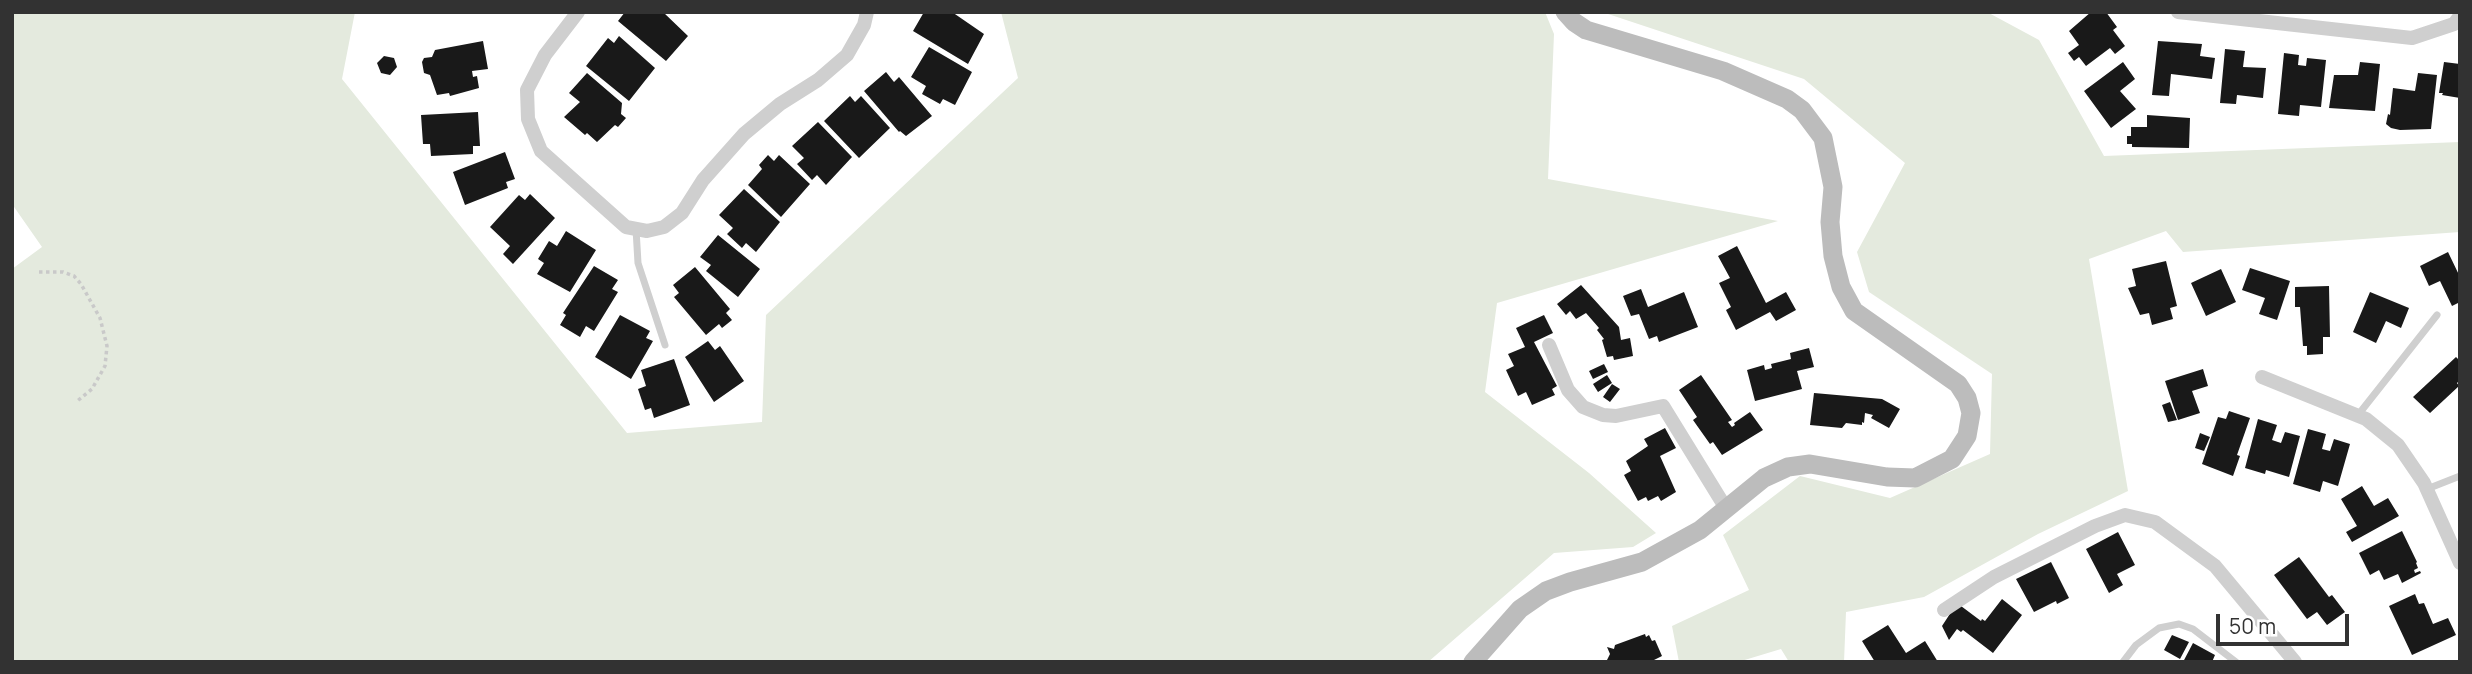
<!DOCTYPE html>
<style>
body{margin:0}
#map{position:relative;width:2472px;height:674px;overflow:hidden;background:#fff;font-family:Manrope,sans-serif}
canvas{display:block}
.frame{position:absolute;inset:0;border:14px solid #323232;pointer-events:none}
.scale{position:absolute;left:2216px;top:614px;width:133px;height:32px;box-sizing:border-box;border:4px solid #323232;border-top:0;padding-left:9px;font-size:21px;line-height:24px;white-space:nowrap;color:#323232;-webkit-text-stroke:5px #fff;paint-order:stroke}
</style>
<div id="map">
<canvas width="2472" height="674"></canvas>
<div class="frame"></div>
<div class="scale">50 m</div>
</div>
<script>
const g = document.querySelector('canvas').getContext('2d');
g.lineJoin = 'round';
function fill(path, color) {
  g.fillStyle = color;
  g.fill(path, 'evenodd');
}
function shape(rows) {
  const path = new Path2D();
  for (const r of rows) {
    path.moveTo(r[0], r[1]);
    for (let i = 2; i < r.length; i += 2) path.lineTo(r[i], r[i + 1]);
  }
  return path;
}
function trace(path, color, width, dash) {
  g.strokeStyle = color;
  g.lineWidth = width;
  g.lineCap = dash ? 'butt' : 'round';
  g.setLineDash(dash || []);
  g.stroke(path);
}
fill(shape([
 [12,12,355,12,342,79,627,433,762,422,766,315,1018,78,1001,12,1545,12,1554,34,1548,179,1778,221,1497,303,1485,392,1589,473,1656,533,1633,547,1554,553,1428,662,12,662,12,269,42,247,12,204],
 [1602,12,1987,12,2039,40,2104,156,2460,142,2460,232,2183,252,2166,231,2089,259,2128,491,2038,534,1924,597,1846,612,1844,662,1789,662,1781,649,1738,662,1679,662,1672,626,1749,590,1723,535,1800,476,1890,498,1990,454,1992,374,1869,292,1857,252,1905,163,1804,79]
]), '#e4eade');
fill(shape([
 [625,12,663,12,688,36,666,61,618,21],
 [924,12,952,12,984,34,968,64,913,31],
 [2091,12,2106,12,2117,27,2113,30,2125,46,2115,54,2110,48,2086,66,2079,57,2074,61,2068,53,2079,45,2069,31],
 [619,36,655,68,629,101,586,66,608,38,614,43],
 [483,41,488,69,472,71,473,77,477,76,479,88,450,96,449,93,437,95,430,75,424,73,422,62,424,58,432,57,435,50],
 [2158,41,2202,44,2200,56,2215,58,2212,79,2171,74,2169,96,2152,95],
 [929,47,972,72,955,105,943,99,940,104,922,94,926,86,911,77],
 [2225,49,2245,51,2243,67,2266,68,2263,98,2237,95,2236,104,2220,103],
 [2284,53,2299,55,2298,65,2306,66,2307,58,2326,60,2321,107,2300,105,2299,116,2278,114],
 [384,56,394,58,397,67,390,75,381,73,377,63],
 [2123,62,2135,79,2120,91,2136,109,2111,128,2084,91],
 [2360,62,2380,64,2375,111,2329,108,2334,75,2358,75],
 [2444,62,2460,64,2460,98,2442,95,2443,93,2439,93],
 [886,72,894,82,899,77,932,116,906,136,900,131,899,132,864,91],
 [587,73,622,103,621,114,626,118,618,127,615,125,597,142,587,133,585,135,564,117,580,102,569,93],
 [2418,73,2437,75,2431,129,2400,130,2391,128,2386,124,2388,114,2390,115,2393,88,2415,91],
 [850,96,855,102,861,96,890,128,859,158,824,121],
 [478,112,480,146,473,146,473,154,431,156,430,144,423,144,421,115],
 [2147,115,2190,118,2189,148,2132,147,2132,144,2127,144,2127,136,2131,136,2131,127,2147,127],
 [818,122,852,157,826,185,817,175,812,180,797,164,804,158,792,146],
 [505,152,515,179,506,182,508,188,465,205,453,172],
 [768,155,774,161,779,155,810,184,781,217,748,185,762,169,759,165],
 [744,189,780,222,756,252,746,243,742,248,727,234,733,228,719,215],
 [530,194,555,218,513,264,503,254,510,246,490,227,519,195,525,200],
 [566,231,596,250,570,292,537,274,544,263,538,259,549,241,557,246],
 [718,235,760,269,738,297,706,271,711,265,700,257],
 [1737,246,1766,303,1786,292,1796,310,1776,321,1770,312,1736,330,1726,310,1731,307,1719,283,1730,278,1718,256],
 [2448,252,2460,277,2460,302,2452,306,2440,281,2429,286,2420,266],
 [2166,261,2177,306,2170,308,2173,319,2152,325,2149,313,2140,315,2128,288,2136,286,2132,269],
 [594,266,618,280,612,289,618,292,594,331,586,326,580,337,560,325,566,315,563,313],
 [695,267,730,309,726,313,732,320,722,328,719,324,706,335,674,297,679,293,673,285],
 [2250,268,2290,281,2277,320,2259,314,2265,298,2242,290],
 [2221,269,2236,302,2206,316,2191,283],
 [1581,285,1619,327,1621,340,1630,338,1633,356,1614,360,1613,356,1607,357,1602,340,1604,339,1597,330,1599,328,1586,313,1576,319,1570,311,1566,315,1557,304],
 [2329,286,2330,337,2323,337,2323,354,2307,355,2307,346,2303,346,2300,307,2295,307,2295,287],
 [1641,289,1648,307,1684,292,1698,327,1659,342,1657,336,1649,339,1639,314,1631,316,1623,296],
 [2370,292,2409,308,2401,328,2386,321,2376,343,2353,332],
 [620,315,650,331,646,338,653,341,631,379,595,357],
 [1544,315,1553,333,1534,342,1557,386,1552,389,1555,395,1532,405,1526,392,1518,396,1506,370,1514,366,1508,354,1525,347,1516,328],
 [708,341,715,350,720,346,744,381,714,402,685,357],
 [1809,348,1814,367,1797,371,1802,389,1755,401,1747,370,1764,365,1765,370,1772,368,1771,364,1791,359,1790,353],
 [2456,357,2460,361,2460,380,2457,383,2459,386,2430,413,2413,397],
 [674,359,690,405,654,418,651,408,645,410,638,389,646,386,641,370],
 [1604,364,1608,372,1593,379,1589,371],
 [2203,369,2208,386,2192,391,2200,413,2178,420,2165,381],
 [1607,375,1612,383,1598,392,1593,384],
 [1701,375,1732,420,1728,422,1732,427,1735,425,1734,423,1750,412,1763,430,1722,455,1713,442,1710,444,1693,420,1697,417,1679,390],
 [1612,384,1620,389,1610,402,1603,397],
 [1814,393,1882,399,1900,409,1889,428,1871,418,1873,415,1865,413,1864,423,1862,422,1862,425,1846,423,1842,428,1810,425],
 [2170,402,2177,420,2168,422,2162,405],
 [2229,411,2250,418,2237,455,2240,456,2233,476,2202,464,2218,417,2226,419],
 [2258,419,2277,425,2272,440,2281,443,2285,432,2300,436,2289,477,2266,470,2265,474,2245,468],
 [1665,428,1676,448,1660,456,1676,492,1661,501,1658,496,1648,501,1646,497,1638,501,1624,475,1631,471,1626,461,1648,446,1644,439],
 [2308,429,2326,434,2322,449,2330,451,2334,439,2350,444,2338,486,2323,481,2320,492,2293,484],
 [2200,433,2210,437,2204,451,2195,448],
 [2362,486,2374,506,2388,498,2399,516,2352,542,2346,532,2357,526,2341,499],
 [2402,531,2417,562,2416,563,2418,568,2414,570,2415,573,2420,571,2421,573,2402,583,2398,574,2384,580,2379,570,2370,575,2359,553],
 [2118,532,2135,565,2117,574,2123,585,2109,593,2086,549],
 [2299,557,2329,597,2332,595,2345,612,2327,625,2317,612,2307,619,2274,575],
 [2051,562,2069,598,2057,604,2056,601,2034,612,2016,579],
 [2415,594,2419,604,2424,603,2433,624,2448,618,2456,635,2412,655,2389,606],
 [2002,599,2022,615,1993,653,1963,630,1961,632,1957,629,1949,640,1942,626,1957,603,1981,621,1982,619,1985,621],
 [1888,625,1906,653,1925,641,1938,662,1875,662,1862,641],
 [1645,634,1646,637,1649,635,1652,641,1655,640,1662,656,1650,662,1606,662,1610,654,1607,647,1614,649,1615,645],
 [2172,635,2189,642,2180,659,2164,650],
 [2193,643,2215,655,2212,662,2183,662]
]), '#191919');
trace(shape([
 [39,272,63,272,74,276,81,284,100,318,107,346,105,366,92,389,76,402]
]), '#c9c9c9', 3.5, [3.5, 3.5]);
trace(shape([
 [636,229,638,263,665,345],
 [2358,415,2437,315],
 [2427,489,2460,476],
 [2123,662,2136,645,2159,628,2179,624,2193,629,2236,662]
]), '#cfcfcf', 7);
trace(shape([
 [578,12,545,55,527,90,528,119,541,151,626,227,647,231,664,227,682,213,703,180,744,134,780,104,818,80,847,55,864,25,867,12],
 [2178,12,2412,38,2454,24,2460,16],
 [1549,345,1568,390,1583,407,1603,415,1616,416,1663,406,1727,510],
 [2262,377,2366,419,2398,445,2424,483,2460,563],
 [1944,610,1994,577,2095,526,2125,515,2155,522,2215,566,2295,662]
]), '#cfcfcf', 14);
trace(shape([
 [1473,662,1520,609,1546,591,1570,582,1642,562,1700,530,1764,478,1788,467,1810,464,1887,477,1915,478,1952,459,1967,436,1971,413,1967,398,1958,384,1854,311,1841,287,1833,256,1830,222,1833,187,1823,138,1802,110,1787,99,1723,71,1586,30,1574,22,1565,12]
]), '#bcbcbc', 19);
</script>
